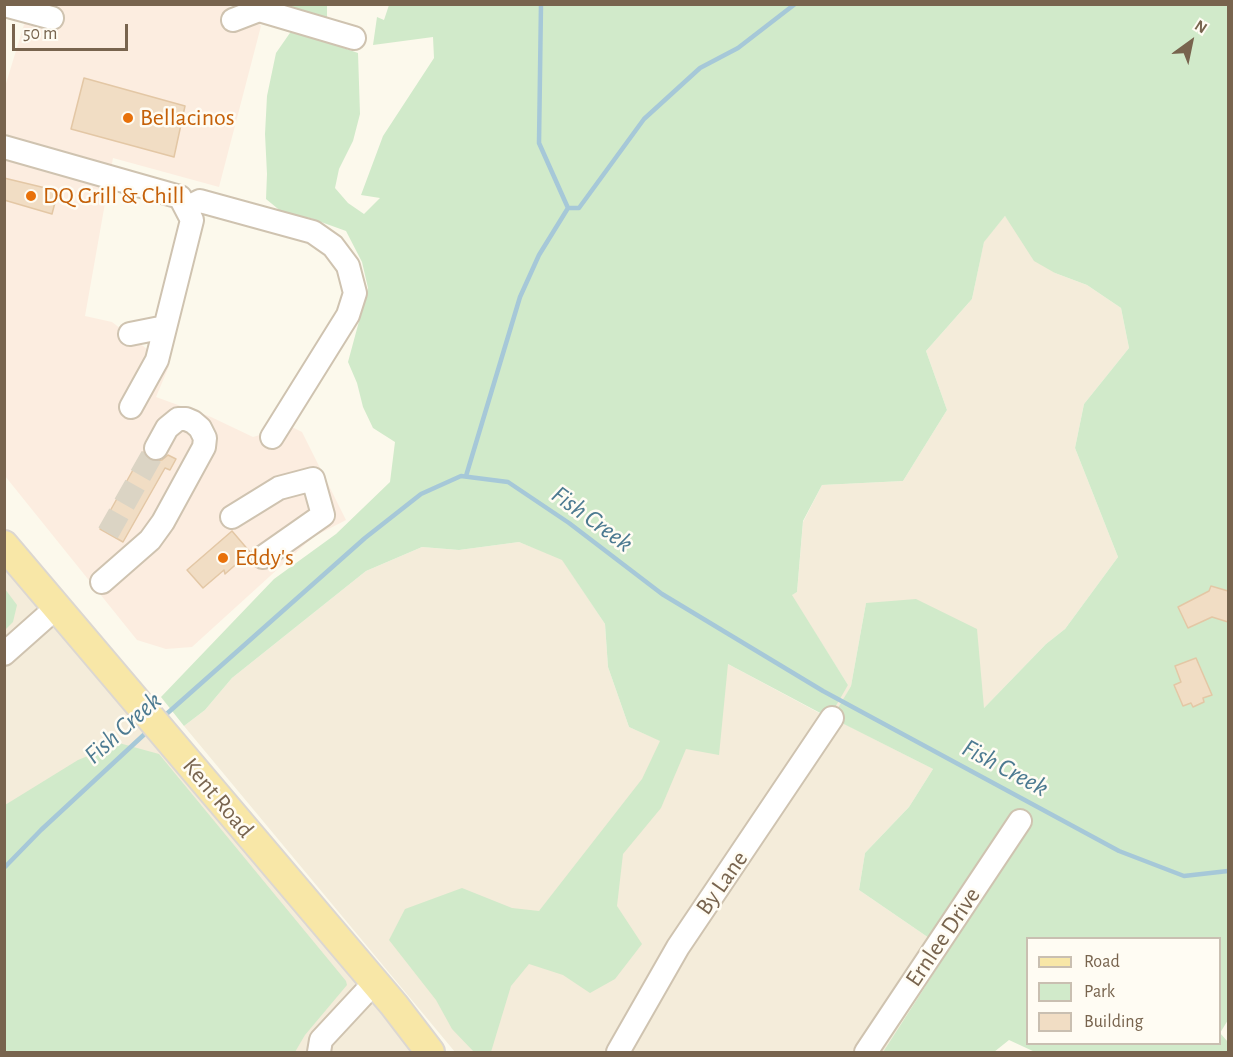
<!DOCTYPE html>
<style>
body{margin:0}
#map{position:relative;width:1233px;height:1057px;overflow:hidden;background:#fcf9ec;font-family:"Alegreya Sans",sans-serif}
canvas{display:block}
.frame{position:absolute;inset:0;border:6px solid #78644e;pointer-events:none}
.legend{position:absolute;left:1026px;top:937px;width:195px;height:108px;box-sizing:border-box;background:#fffcf3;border:2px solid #c9bfb1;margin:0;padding:8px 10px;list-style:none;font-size:18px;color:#78644e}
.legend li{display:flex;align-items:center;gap:12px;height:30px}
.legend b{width:30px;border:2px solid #c9bfb1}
.north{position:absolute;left:1161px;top:12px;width:60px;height:60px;-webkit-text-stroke:4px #fffcf3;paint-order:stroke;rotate:33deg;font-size:16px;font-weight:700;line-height:24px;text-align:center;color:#78644e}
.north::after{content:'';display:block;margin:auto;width:21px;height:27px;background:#78644e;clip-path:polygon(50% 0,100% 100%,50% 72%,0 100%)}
.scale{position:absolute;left:12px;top:24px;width:116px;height:27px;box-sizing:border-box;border:3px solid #78644e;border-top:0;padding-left:8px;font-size:18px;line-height:21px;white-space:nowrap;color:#78644e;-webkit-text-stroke:4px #fffcf3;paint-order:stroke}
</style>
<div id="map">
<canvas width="1233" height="1057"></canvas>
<div class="frame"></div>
<ul class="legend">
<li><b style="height:8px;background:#f8e7a7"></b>Road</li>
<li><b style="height:16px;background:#d1eaca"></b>Park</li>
<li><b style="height:16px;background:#f1ddc4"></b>Building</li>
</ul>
<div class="north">N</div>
<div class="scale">50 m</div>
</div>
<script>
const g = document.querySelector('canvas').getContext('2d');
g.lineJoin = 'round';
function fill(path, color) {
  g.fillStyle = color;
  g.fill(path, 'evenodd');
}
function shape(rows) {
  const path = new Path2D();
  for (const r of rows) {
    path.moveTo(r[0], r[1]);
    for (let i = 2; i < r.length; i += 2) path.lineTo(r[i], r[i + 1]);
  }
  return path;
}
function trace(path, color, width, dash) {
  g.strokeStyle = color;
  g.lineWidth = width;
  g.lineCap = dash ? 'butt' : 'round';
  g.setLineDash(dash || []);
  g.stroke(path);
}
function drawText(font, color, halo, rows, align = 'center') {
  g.font = font + ' "Alegreya Sans",sans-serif';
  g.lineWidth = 5;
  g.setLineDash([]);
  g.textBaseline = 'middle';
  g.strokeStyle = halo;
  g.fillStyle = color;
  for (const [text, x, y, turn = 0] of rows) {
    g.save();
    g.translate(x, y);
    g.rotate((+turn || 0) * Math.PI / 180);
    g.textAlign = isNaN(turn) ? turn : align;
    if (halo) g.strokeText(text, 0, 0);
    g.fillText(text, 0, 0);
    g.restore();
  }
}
fill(shape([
 [1005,216,1055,273,1087,285,1121,308,1129,348,1084,404,1075,448,1118,557,1065,629,1046,644,984,708,866,603,851,686,833,718,933,769,909,807,865,853,859,890,948,951,883,1052,455,1052,184,726,205,710,232,678,366,571,422,547,459,550,519,542,562,559,605,624,608,667,629,727,673,746,728,664,823,715,848,685,791,595,797,592,803,522,822,485,903,481,947,410,926,351,972,299,984,241],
 [4,545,430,1052,5,1052]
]), '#f4ecda');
fill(shape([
 [30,5,224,5,252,13,261,26,219,187,113,158,85,316,112,322,169,366,156,397,211,417,253,437,290,426,302,432,346,520,313,537,192,647,166,649,137,640,5,476,4,90]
]), '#fcede0');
fill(shape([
 [269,4,327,5,327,23],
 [389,5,1228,5,1228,1020,1220,1033,1228,1042,1228,1052,1035,1052,1009,1040,994,1052,883,1052,948,951,859,890,865,853,909,807,933,769,832,718,851,686,866,603,916,599,977,629,984,708,1046,644,1065,629,1118,557,1075,448,1084,404,1129,348,1121,308,1087,285,1055,273,1034,261,1005,216,984,242,972,299,926,351,947,410,903,481,822,485,803,521,797,592,792,595,848,685,830,716,824,715,728,664,719,755,686,749,661,808,623,854,617,906,642,944,615,979,590,993,563,975,529,964,511,986,491,1052,474,1052,452,1029,436,1000,389,940,405,909,462,888,512,908,539,911,642,779,660,741,629,727,608,667,605,624,562,560,519,542,459,550,422,547,366,571,232,678,205,710,184,726,161,697,274,579,336,534,390,482,395,442,373,428,363,407,357,383,348,362,368,288,362,262,346,231,310,218,283,213,266,199,267,174,265,134,267,96,276,53,292,30,358,53,360,114,353,141,339,169,335,188,348,203,364,214,380,198,361,195,383,136,434,58,433,37,373,45,377,17,384,20],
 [1028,938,1220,938,1220,1044,1028,1044],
 [5,589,17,605,13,622,5,630],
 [119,743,159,754,346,981,347,985,305,1035,295,1052,5,1052,5,805,78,760]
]), '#d1eaca');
trace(shape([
 [541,4,539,143,568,208],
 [466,476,520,297,539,255,568,208,579,208,644,119,700,68,738,48,795,4],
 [162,718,365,538,421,494,461,476,508,482,569,523,662,594,823,691,1119,851,1184,876,1228,871],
 [4,868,41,830,149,730]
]), '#a6c8d8', 4.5);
const building = shape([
 [84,78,185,106,174,157,71,129,84,78],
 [4,178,58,191,52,214,4,200,4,178],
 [143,452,149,459,156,461,162,460,168,455,176,459,170,470,165,468,123,542,100,529,143,452],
 [232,531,250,552,225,574,224,570,203,588,187,570,232,531],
 [1211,586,1228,591,1228,622,1212,617,1188,628,1178,607,1209,591,1211,586],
 [1196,658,1212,695,1203,698,1204,702,1193,707,1191,703,1183,706,1174,685,1181,682,1175,666,1196,658]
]);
fill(building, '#f1ddc4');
trace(building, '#e3c7a5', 1.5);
trace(shape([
 [108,533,156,448]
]), '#dbd4c4', 22, [22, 11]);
const minor = shape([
 [4,5,52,18],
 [233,20,259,10,354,38],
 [4,147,180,197,192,220,157,360,131,407],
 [186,208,200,201,313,232,333,246,348,266,355,293,348,315,272,437],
 [130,334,165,327],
 [232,517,279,488,313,479,323,515,263,557],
 [102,582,150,540,163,522,204,447,205,438,200,428,193,422,186,419,178,419,167,428,156,448],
 [4,654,57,607],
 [319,1052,321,1040,374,983],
 [618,1052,678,947,832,718],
 [866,1052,1020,821]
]);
const major = shape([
 [4,545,394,1005,430,1052]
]);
trace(minor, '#cfc3b0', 26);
trace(major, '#dcd7d1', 32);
trace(minor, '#fff', 22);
trace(major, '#f8e7a7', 28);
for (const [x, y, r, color] of [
 [128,118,6,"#e8710a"],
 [31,196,6,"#e8710a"],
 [223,558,6,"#e8710a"]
]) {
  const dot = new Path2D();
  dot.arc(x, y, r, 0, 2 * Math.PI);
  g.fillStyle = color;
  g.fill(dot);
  trace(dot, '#fffcf3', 2);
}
drawText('24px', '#c56008', '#fffcf3', [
 ["Bellacinos",140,118],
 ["DQ Grill & Chill",43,196],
 ["Eddy's",235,558]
], 'left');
drawText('24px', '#78644e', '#fffcf3', [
 ["Kent Road",218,798,50],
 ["By Lane",722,883,-55],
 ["Ernlee Drive",943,937,-56]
]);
drawText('italic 26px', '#4c7a91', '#fffcf3', [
 ["Fish Creek",592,519,36],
 ["Fish Creek",123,728,-42],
 ["Fish Creek",1005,768,28]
]);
</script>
